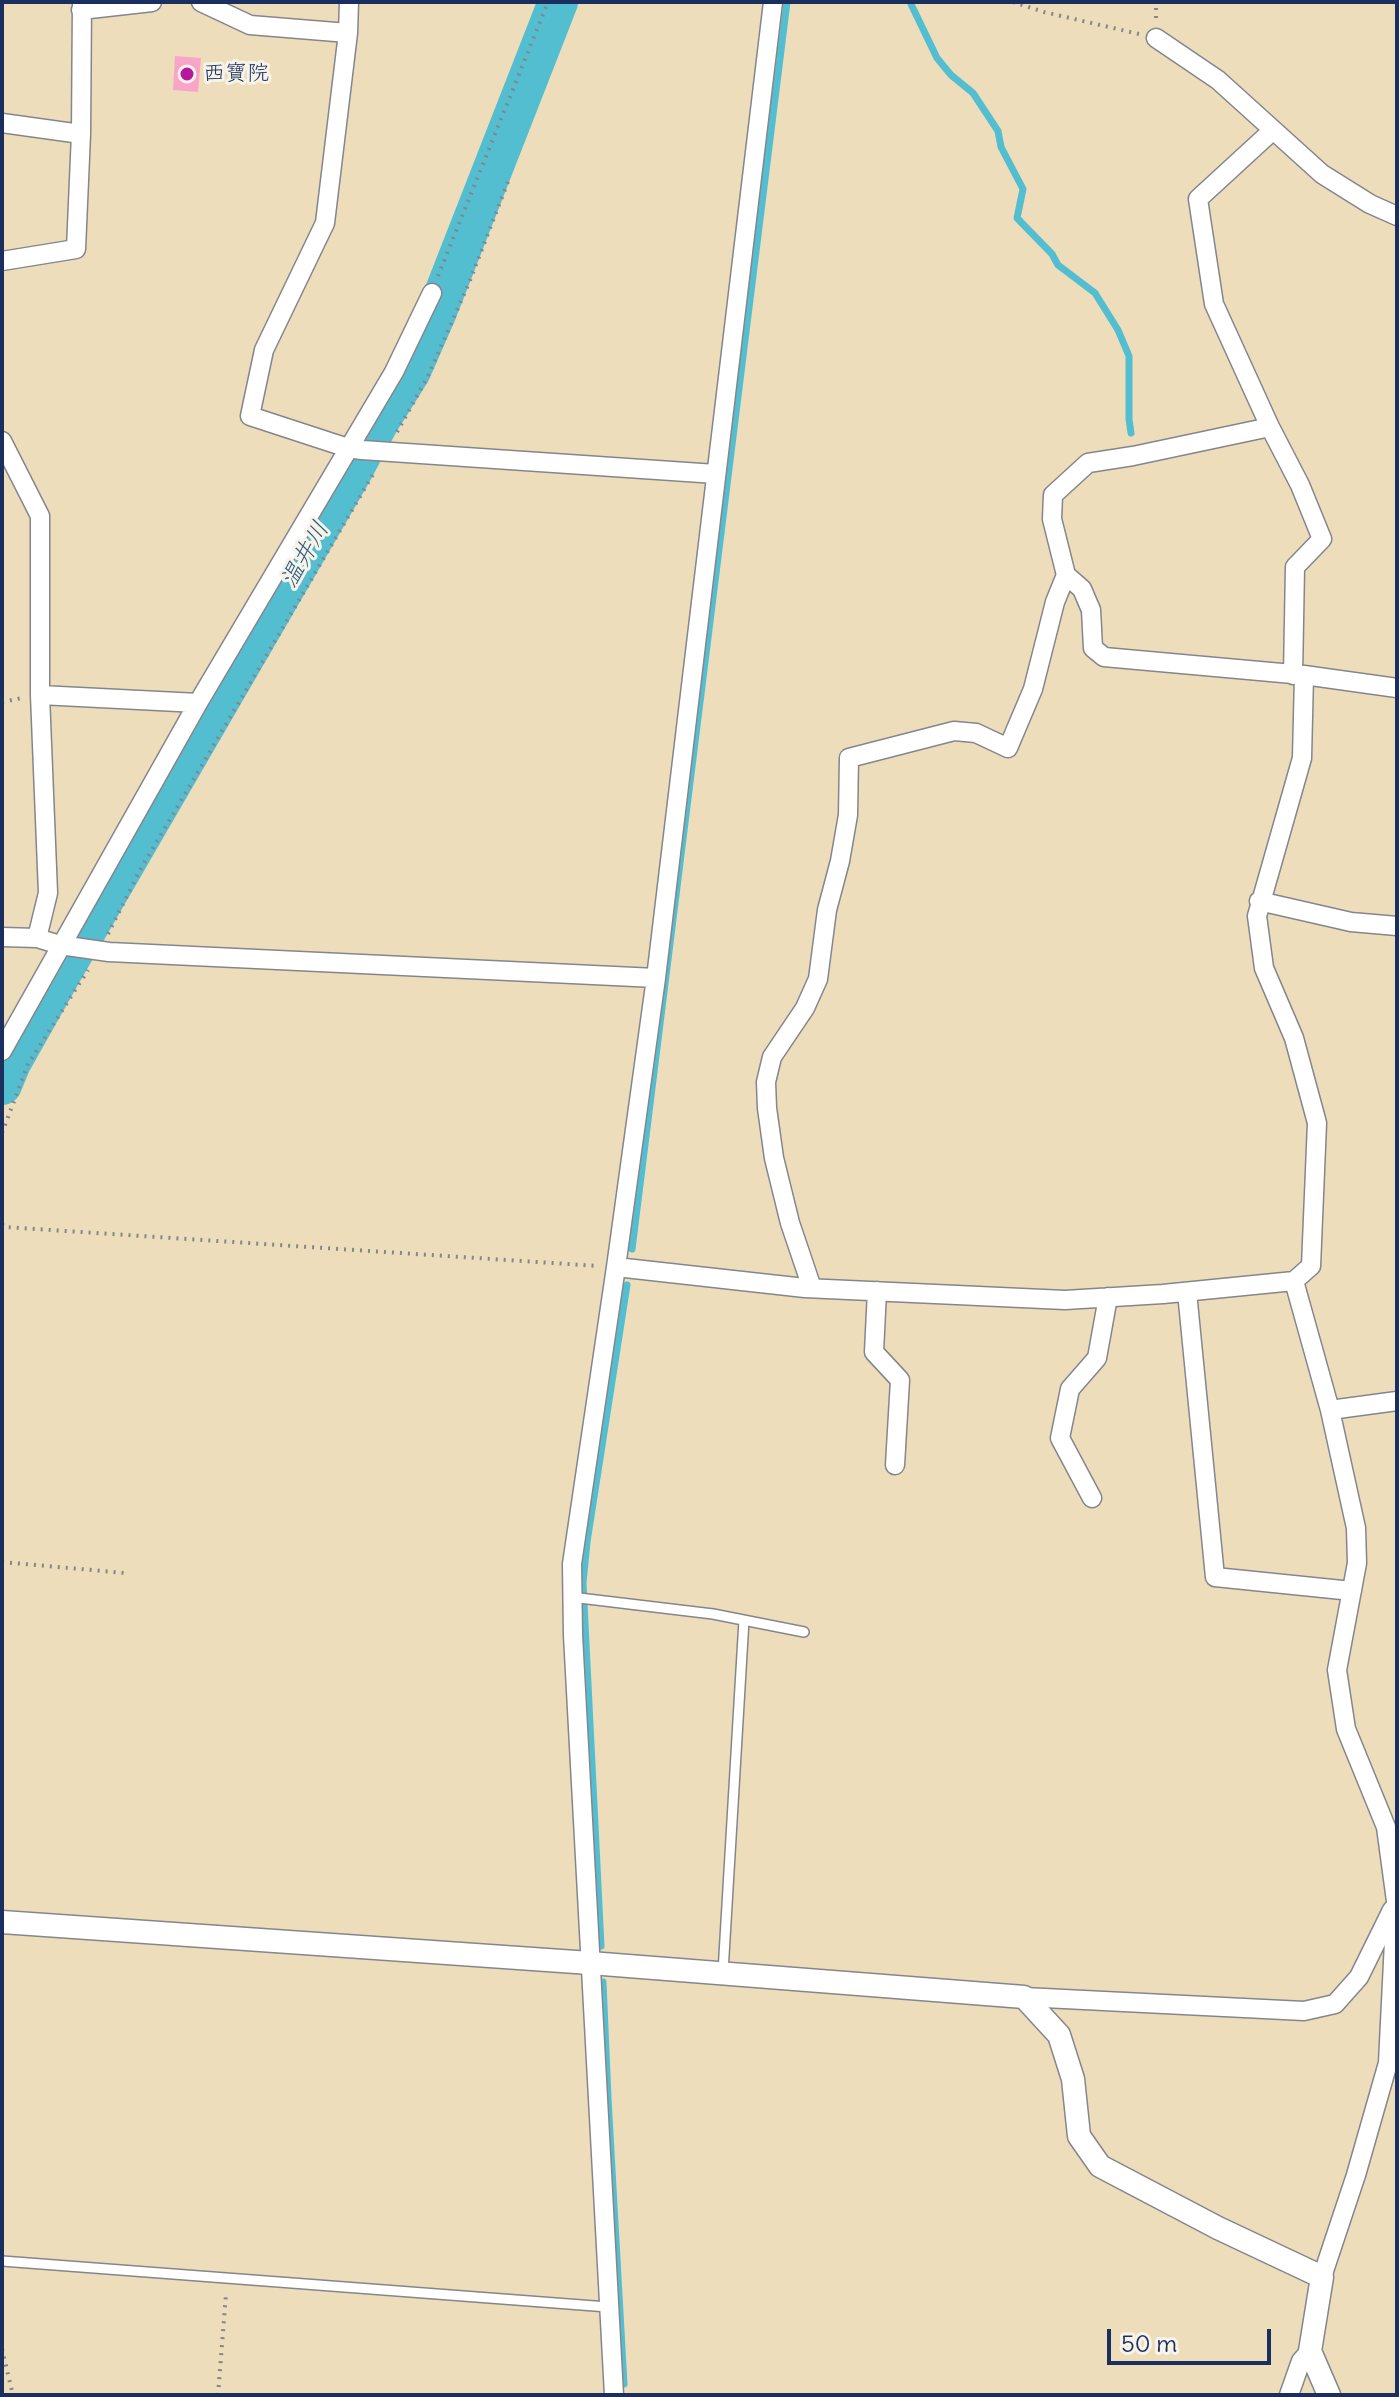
<!DOCTYPE html>
<meta charset="utf-8">
<style>
body{margin:0}
#map{position:relative;width:1399px;height:2397px;overflow:hidden;background:#edddbb;font-family:Delius,sans-serif}
canvas{display:block}
.frame{position:absolute;inset:0;border:4px solid #1b2f5e;pointer-events:none}
.scale{position:absolute;left:1107px;top:2329px;width:164px;height:36px;box-sizing:border-box;border:4px solid #1b2f5e;border-top:0;padding-left:10px;font-size:24px;line-height:28px;white-space:nowrap;color:#1b2f5e;-webkit-text-stroke:6px #f7f3e8;paint-order:stroke}
</style>
<div id="map">
<canvas width="1399" height="2397"></canvas>
<div class="frame"></div>
<div class="scale">50 m</div>
</div>
<script>
const g = document.querySelector('canvas').getContext('2d');
g.lineJoin = 'round';
function shape(rows) {
  const path = new Path2D();
  for (const r of rows) {
    path.moveTo(r[0], r[1]);
    for (let i = 2; i < r.length; i += 2) path.lineTo(r[i], r[i + 1]);
  }
  return path;
}
function trace(path, color, width, dash) {
  g.strokeStyle = color;
  g.lineWidth = width;
  g.lineCap = dash ? 'butt' : 'round';
  g.setLineDash(dash || []);
  g.stroke(path);
}
function fill(path, color) {
  g.fillStyle = color;
  g.fill(path, 'evenodd');
}
function drawText(font, color, halo, rows, align = 'center') {
  g.font = font + ' Delius,"Klee One",sans-serif';
  g.lineWidth = 6;
  g.setLineDash([]);
  g.textBaseline = 'middle';
  g.strokeStyle = halo;
  g.fillStyle = color;
  for (const [text, x, y, turn = 0] of rows) {
    g.save();
    g.translate(x, y);
    g.rotate((+turn || 0) * Math.PI / 180);
    g.textAlign = isNaN(turn) ? turn : align;
    if (halo) g.strokeText(text, 0, 0);
    g.fillText(text, 0, 0);
    g.restore();
  }
}
trace(shape([
 [910,2,937,58,951,75,973,93,998,131,1001,147,1023,189,1017,218,1052,254,1058,265,1095,293,1118,330,1129,356,1129,419,1131,433],
 [632,1249,787,2],
 [601,1946,583,1583,587,1542,627,1285],
 [603,1982,608,2098,624,2384]
]), '#54bed1', 7);
trace(shape([
 [2,1085,11,1063,60,976,351,474,379,422,411,371,436,314,558,2]
]), '#54bed1', 40);
fill(shape([
 [175,56,201,58,198,92,173,90]
]), '#f9a5c7');
const service = shape([
 [571,1597,713,1614,804,1632],
 [723,1972,744,1620],
 [2,2261,608,2307]
]);
const minor = shape([
 [201,2,250,25,348,33],
 [349,2,348,33,325,223,264,350,250,416,348,448,362,450,716,474],
 [81,10,152,2],
 [1156,38,1218,80,1322,174,1370,204,1397,216],
 [2,123,81,134],
 [1272,131,1198,199,1214,304,1270,427,1300,485,1322,539,1295,567,1293,675],
 [2,261,76,249,81,134,82,2],
 [2,441,40,516,40,695,48,893,37,938],
 [1066,575,1082,589,1091,610,1093,648,1104,657,1304,675,1397,688],
 [40,695,198,703],
 [1259,901,1351,922,1397,926],
 [2,937,37,938,60,945,109,952,656,978],
 [2,1051,198,703,394,372,432,293],
 [616,1267,805,1288,1065,1300,1163,1294,1294,1281,1330,1410,1356,1528,1357,1563,1337,1670,1346,1729,1386,1827,1396,1901,1388,2063,1356,2175,1322,2277],
 [1294,1281,1311,1266,1317,1123,1294,1038,1264,968,1257,916,1302,758,1304,675],
 [812,1288,790,1223,774,1158,767,1108,766,1082,772,1057,805,1008,818,979,827,910,840,861,848,815,849,758,954,731,976,733,1008,748,1033,689,1055,602,1066,575,1052,519,1053,495,1088,463,1133,456,1270,427],
 [877,1291,874,1352,900,1380,895,1465],
 [1187,1292,1215,1577,1352,1591],
 [1330,1410,1397,1401],
 [1092,1498,1060,1438,1070,1389,1097,1358,1108,1297],
 [1024,1997,1304,2011,1335,2004,1359,1977,1392,1910],
 [614,2395,573,1635,572,1564,616,1267,656,978,773,2],
 [1289,2395,1301,2361,1310,2351]
]);
const tertiary = shape([
 [2,1922,590,1963,1024,1997,1059,2035,1073,2079,1079,2136,1100,2166,1218,2228,1322,2277,1310,2351,1329,2395]
]);
trace(service, '#84868c', 12);
trace(minor, '#84868c', 21);
trace(tertiary, '#84868c', 25);
trace(shape([
 [1013,2,1044,12,1139,34],
 [1156,18,1156,2],
 [438,276,548,2],
 [397,432,428,376,469,283,509,179],
 [2,702,22,698],
 [108,934,139,872,375,471],
 [2,1133,28,1064,88,970],
 [2,1224,5,1227,598,1266],
 [2,1562,125,1573],
 [2,2349,13,2395],
 [218,2395,226,2294]
]), '#84868c', 4, [2, 6]);
trace(service, '#fff', 9);
trace(minor, '#fff', 18);
trace(tertiary, '#fff', 22);
for (const [x, y, r, color] of [
 [187,74,8,"#b5179e"]
]) {
  const dot = new Path2D();
  dot.arc(x, y, r, 0, 2 * Math.PI);
  g.fillStyle = color;
  g.fill(dot);
  trace(dot, '#f7f3e8', 3);
}
drawText('22px', '#1b2f5e', '#f7f3e8', [
 ["西寶院",203,74]
], 'left');
drawText('italic 24px', '#2c5a80', '#f7f3e8', [
 ["温井川",305,555,-60]
]);
</script>
